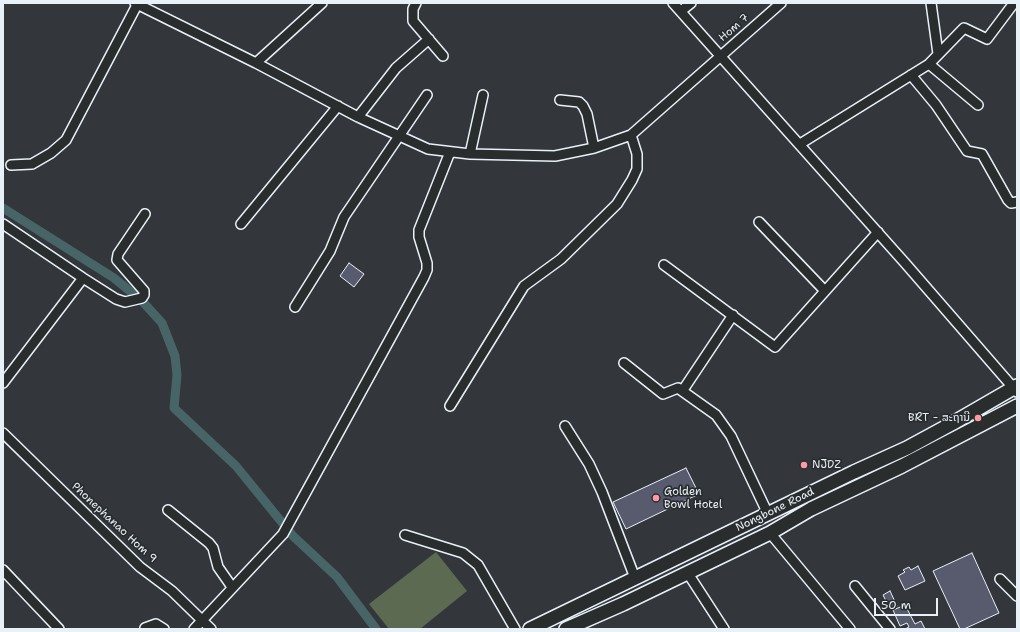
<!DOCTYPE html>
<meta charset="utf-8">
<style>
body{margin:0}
#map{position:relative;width:1020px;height:632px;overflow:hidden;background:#33363b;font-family:"Shantell Sans",sans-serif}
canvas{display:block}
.frame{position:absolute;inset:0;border:4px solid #e8f1f8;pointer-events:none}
.scale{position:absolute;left:874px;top:598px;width:64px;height:18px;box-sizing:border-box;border:2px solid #e8f1f8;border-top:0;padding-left:5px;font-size:12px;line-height:14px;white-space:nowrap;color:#e8f1f8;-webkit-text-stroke:3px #2a2d2e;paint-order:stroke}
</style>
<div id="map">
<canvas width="1020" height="632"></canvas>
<div class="frame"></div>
<div class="scale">50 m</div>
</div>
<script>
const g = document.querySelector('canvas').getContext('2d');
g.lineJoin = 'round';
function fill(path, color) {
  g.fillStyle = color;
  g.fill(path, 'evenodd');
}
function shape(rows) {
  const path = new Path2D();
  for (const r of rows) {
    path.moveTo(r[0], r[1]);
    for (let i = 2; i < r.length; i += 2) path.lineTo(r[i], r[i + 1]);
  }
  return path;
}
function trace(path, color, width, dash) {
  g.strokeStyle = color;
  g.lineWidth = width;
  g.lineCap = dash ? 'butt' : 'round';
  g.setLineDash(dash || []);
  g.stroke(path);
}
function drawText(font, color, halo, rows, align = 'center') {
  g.font = font + ' "Shantell Sans","Noto Sans Lao",sans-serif';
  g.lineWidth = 3.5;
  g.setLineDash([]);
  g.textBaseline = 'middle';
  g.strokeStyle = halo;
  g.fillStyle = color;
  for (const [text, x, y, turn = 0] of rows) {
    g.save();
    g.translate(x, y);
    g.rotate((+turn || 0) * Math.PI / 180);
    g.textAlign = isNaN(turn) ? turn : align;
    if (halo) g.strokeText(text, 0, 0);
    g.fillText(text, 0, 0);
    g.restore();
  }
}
fill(shape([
 [436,552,467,591,420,629,389,629,369,604]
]), '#5c6a52');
trace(shape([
 [3,208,114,278,142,301,162,323,175,356,177,375,174,408,236,466,293,536,337,577,376,629]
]), '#476567', 9);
const building = shape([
 [349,263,364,274,354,287,340,276,349,263],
 [686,468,699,494,626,529,613,502,686,468],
 [972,553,999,613,964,629,960,629,933,571,972,553],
 [918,566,925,581,905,590,898,576,905,572,903,570,909,567,911,570,918,566],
 [890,591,897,606,890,609,883,595,890,591],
 [905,605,915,624,921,621,925,629,905,629,909,627,907,623,900,626,893,610,905,605]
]);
fill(building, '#585b6d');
trace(building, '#e8f1f8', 1);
const minor = shape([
 [135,3,256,63,358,117,428,149,470,154,555,156,594,148,631,135,781,3],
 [416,3,413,9,413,21,443,56],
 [673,3,905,263,1017,392],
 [931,3,938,54],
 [681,11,691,3],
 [256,63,322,3],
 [929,64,978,105],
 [911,75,936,105,967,151,982,154,1008,200,1011,203,1017,202],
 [560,100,579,102,583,106,587,114,594,148],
 [358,117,396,68,429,39],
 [800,144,929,64,964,28,987,39,1014,3],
 [470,154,483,95],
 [11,165,32,164,51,153,66,140,137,5],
 [759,222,825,291],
 [3,224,83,278,116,299,125,302,142,298,144,295,144,291,117,260,118,254,145,214],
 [241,224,338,106],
 [664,265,775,347,878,232],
 [295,307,330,251,344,217,427,95],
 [624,363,663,394,678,388,716,415,731,436,768,514],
 [3,383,83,278],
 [683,390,733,315],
 [450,406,524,286,561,259,617,204,632,180,637,169,637,154,631,135],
 [565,426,589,464,602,492,635,578],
 [3,433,140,567,172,591,211,629],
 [168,510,209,543,213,548,218,567,232,587],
 [770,533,850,629],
 [405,535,463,553,478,565,515,629],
 [3,570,59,629],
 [687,572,724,629],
 [1000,579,1017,596],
 [855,586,890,629],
 [145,628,156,624,164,629],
 [194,629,283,534,424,277,427,270,427,263,419,237,419,230,450,152]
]);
const highway = shape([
 [530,629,854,472,907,448,953,423,1017,386],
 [566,629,623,604,770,533,811,509,902,466,1017,406]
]);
trace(minor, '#e8f1f8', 12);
trace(highway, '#e8f1f8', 16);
trace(minor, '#2a2d2e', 9);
trace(highway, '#2a2d2e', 13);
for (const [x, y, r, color] of [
 [978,418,4,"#ff9aa2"],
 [804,465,4,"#ff9aa2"],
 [656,498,4,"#ff9aa2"]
]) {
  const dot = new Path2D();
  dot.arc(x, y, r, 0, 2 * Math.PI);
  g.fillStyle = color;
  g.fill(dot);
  trace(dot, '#2a2d2e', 1.5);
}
drawText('11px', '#e8f1f8', '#2a2d2e', [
 ["Hom 7",734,28,-41],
 ["Nongbone Road",775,510,-26],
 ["Phonephanao Hom 9",114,523,43]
]);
drawText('11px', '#e8f1f8', '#2a2d2e', [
 ["BRT - ສະຖານີ",970,418,"right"],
 ["NJDZ",812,465],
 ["Golden",664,492],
 ["Bowl Hotel",664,505]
], 'left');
</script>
